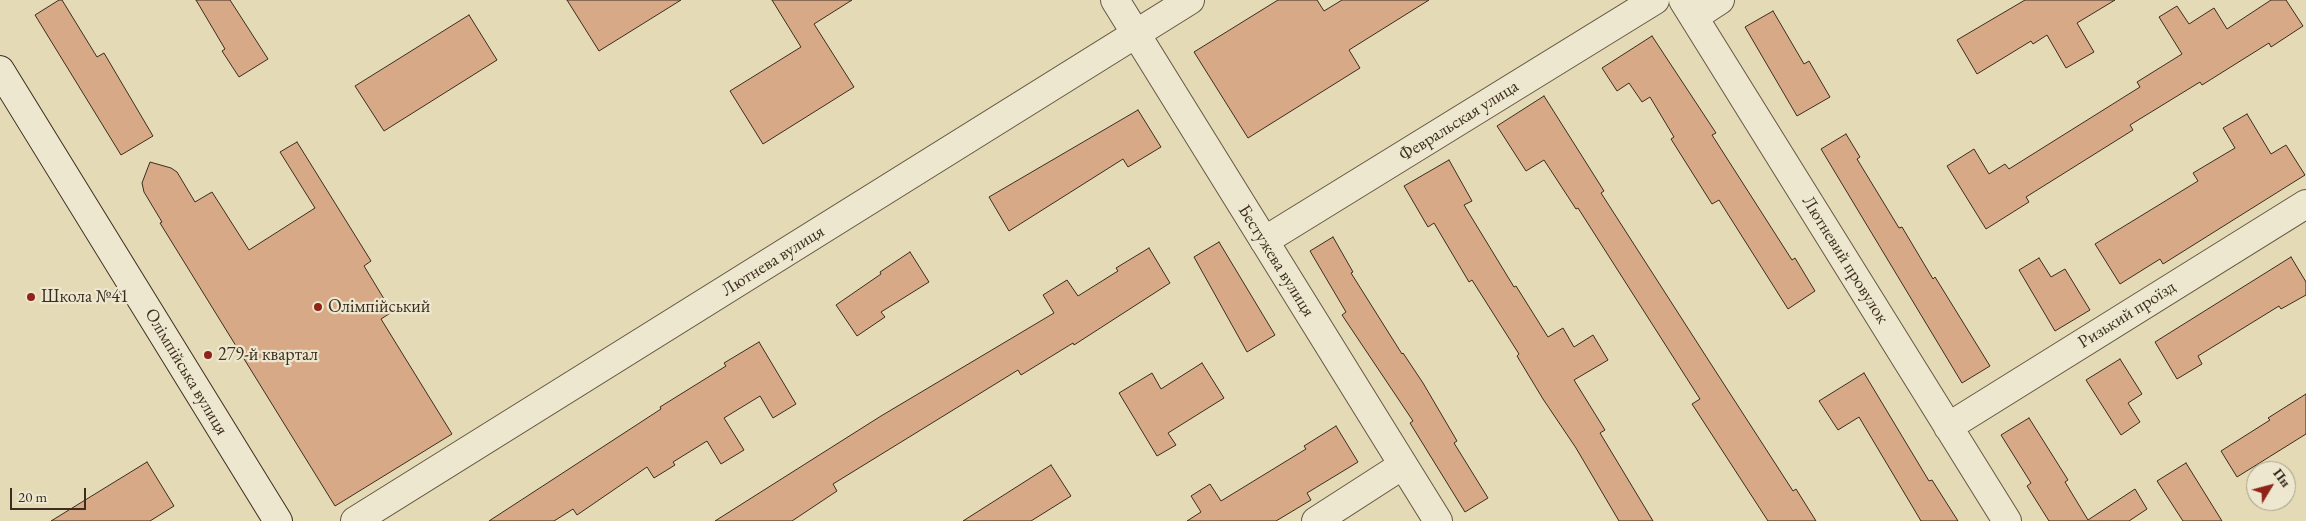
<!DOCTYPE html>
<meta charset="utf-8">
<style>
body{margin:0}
#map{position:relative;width:2306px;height:521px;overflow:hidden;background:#e4dab5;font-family:"EB Garamond",serif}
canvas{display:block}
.north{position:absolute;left:2246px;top:461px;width:50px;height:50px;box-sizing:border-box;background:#ede7cf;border:1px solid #a69d89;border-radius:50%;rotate:53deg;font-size:14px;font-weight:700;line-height:20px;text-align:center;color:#3c2d1f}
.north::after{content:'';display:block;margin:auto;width:18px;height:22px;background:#8f2418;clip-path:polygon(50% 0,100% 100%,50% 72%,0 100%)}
.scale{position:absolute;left:10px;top:488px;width:76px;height:22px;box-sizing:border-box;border:2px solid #3c2d1f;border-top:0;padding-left:6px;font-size:15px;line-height:18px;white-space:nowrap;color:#3c2d1f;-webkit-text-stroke:4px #ede7cf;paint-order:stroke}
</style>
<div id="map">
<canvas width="2306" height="521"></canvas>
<div class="north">Пн</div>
<div class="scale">20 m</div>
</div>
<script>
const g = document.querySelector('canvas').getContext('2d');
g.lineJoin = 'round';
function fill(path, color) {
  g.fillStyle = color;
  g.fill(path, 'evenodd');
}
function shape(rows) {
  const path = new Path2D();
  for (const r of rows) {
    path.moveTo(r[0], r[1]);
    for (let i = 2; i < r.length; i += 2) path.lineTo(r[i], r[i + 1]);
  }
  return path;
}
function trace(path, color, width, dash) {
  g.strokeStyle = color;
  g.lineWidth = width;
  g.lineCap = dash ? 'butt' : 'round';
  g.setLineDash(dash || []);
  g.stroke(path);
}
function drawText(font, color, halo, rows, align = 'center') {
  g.font = font + ' "EB Garamond",serif';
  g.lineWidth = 4.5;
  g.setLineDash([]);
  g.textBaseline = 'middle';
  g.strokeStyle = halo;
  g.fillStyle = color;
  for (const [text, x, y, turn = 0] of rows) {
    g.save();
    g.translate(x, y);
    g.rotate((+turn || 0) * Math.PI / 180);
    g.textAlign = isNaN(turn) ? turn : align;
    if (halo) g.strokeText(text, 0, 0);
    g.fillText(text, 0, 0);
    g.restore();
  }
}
const building = shape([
 [59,0,62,0,97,57,104,53,153,136,121,155,35,15,59,0],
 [196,0,230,0,268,59,239,77,222,51,225,49,196,0],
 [567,0,681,0,599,51,567,0],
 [772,0,852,0,814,24,854,87,763,144,730,91,801,47,772,0],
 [1278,0,1317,0,1324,11,1342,0,1429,0,1349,50,1360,68,1248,138,1194,52,1278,0],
 [2025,0,2115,0,2077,23,2094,52,2066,68,2047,35,2033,44,2031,41,1977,74,1957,40,2025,0],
 [2271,0,2286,0,2303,26,2271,47,2269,43,2202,85,2200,82,2130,125,2133,130,2026,197,2029,202,1986,229,1947,166,1974,149,1989,174,2005,164,2009,169,2140,87,2137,82,2182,54,2159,17,2177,6,2189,24,2214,8,2227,29,2271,0],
 [1773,11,1804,64,1809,61,1830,97,1797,116,1745,27,1773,11],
 [469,15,497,60,384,131,355,86,469,15],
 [1652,36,1716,133,1712,135,1792,260,1795,258,1815,291,1788,309,1719,200,1712,204,1671,139,1674,137,1650,97,1642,102,1629,83,1617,91,1602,68,1652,36],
 [1544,96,1604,191,1601,193,1709,361,1793,491,1796,489,1816,521,1768,521,1692,404,1700,399,1578,208,1576,209,1544,160,1526,171,1497,126,1544,96],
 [1138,110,1161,147,1128,167,1123,159,1009,231,989,197,1138,110],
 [2247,114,2271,154,2286,145,2305,175,2163,264,2160,259,2120,284,2095,244,2198,181,2193,173,2235,148,2223,128,2247,114],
 [1846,134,1860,157,1857,159,1899,228,1902,227,1933,279,1935,277,1990,366,1962,383,1821,149,1846,134],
 [297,142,371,261,364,266,392,312,381,319,452,434,335,506,160,223,162,222,144,192,142,183,150,162,171,168,177,172,195,202,212,192,249,250,315,208,280,152,297,142],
 [1449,160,1472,201,1464,205,1514,287,1516,286,1548,337,1563,328,1574,347,1593,335,1608,360,1574,380,1605,430,1600,433,1653,521,1619,521,1576,448,1543,399,1517,356,1519,354,1472,280,1469,282,1434,223,1428,227,1404,186,1449,160],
 [1333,237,1353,272,1351,273,1402,354,1403,353,1423,383,1457,441,1454,443,1488,498,1465,512,1410,423,1413,421,1342,315,1346,312,1310,251,1333,237],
 [1219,242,1275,335,1247,352,1194,257,1219,242],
 [1149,248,1170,283,1074,345,1073,343,1021,375,1018,370,833,484,837,491,792,521,715,521,881,416,1054,313,1043,295,1067,280,1078,296,1118,271,1116,268,1149,248],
 [910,252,929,282,881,312,885,317,857,336,836,305,881,274,880,272,910,252],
 [2291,257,2306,282,2306,295,2281,309,2279,306,2198,356,2202,364,2177,379,2155,342,2291,257],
 [2039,258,2051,277,2065,269,2090,310,2055,331,2019,270,2039,258],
 [759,342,796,404,773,418,760,396,724,418,744,450,721,464,707,441,673,462,675,465,654,478,647,467,577,515,573,509,554,521,489,521,661,409,660,407,726,366,724,363,759,342],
 [2120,359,2142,394,2128,403,2140,422,2121,435,2086,380,2120,359],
 [1202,363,1224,398,1168,433,1176,445,1157,456,1119,393,1152,373,1161,389,1202,363],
 [1864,373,1929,481,1932,480,1958,521,1921,521,1859,417,1838,430,1819,401,1864,373],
 [2306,394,2306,434,2237,477,2221,451,2270,420,2268,418,2306,394],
 [2029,418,2068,480,2065,482,2088,520,2135,489,2147,509,2129,521,2049,521,2027,486,2031,483,2001,435,2029,418],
 [1336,426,1358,462,1307,493,1311,500,1276,521,1187,521,1201,512,1191,496,1210,484,1221,501,1306,449,1304,446,1336,426],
 [147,462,174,506,150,521,51,521,147,462],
 [2186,463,2222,521,2183,521,2157,481,2186,463],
 [1051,465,1071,496,1031,521,963,521,1051,465]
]);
fill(building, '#d8a986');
trace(building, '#3c2d1f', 1);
const minor = shape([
 [1115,0,1438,521],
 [1683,0,2007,521],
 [1694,17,1720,0],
 [1264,241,1655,0],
 [1948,427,2306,204],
 [355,521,1190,0],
 [1316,521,1403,465]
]);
const secondary = shape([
 [0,70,278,521]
]);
trace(minor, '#665844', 30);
trace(secondary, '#3c2d1f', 30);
trace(minor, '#ede7cf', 28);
trace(secondary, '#ede7cf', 28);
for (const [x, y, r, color] of [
 [31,297,5,"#8f2418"],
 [318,307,5,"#8f2418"],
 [208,355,5,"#8f2418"]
]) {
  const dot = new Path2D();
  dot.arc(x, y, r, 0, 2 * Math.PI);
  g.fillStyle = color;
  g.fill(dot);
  trace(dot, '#ede7cf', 2);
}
drawText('18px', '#3c2d1f', '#ede7cf', [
 ["Февральская улица",1459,121,-32],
 ["Лютневий провулок",1845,260,58],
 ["Лютнева вулиця",773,261,-32],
 ["Бестужева вулиця",1276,261,58],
 ["Ризький проїзд",2127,315,-32],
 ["Олімпійська вулиця",186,372,59]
]);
drawText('18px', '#3c2d1f', '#ede7cf', [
 ["Школа №41",41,297],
 ["Олімпійський",328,307],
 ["279-й квартал",218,355]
], 'left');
</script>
